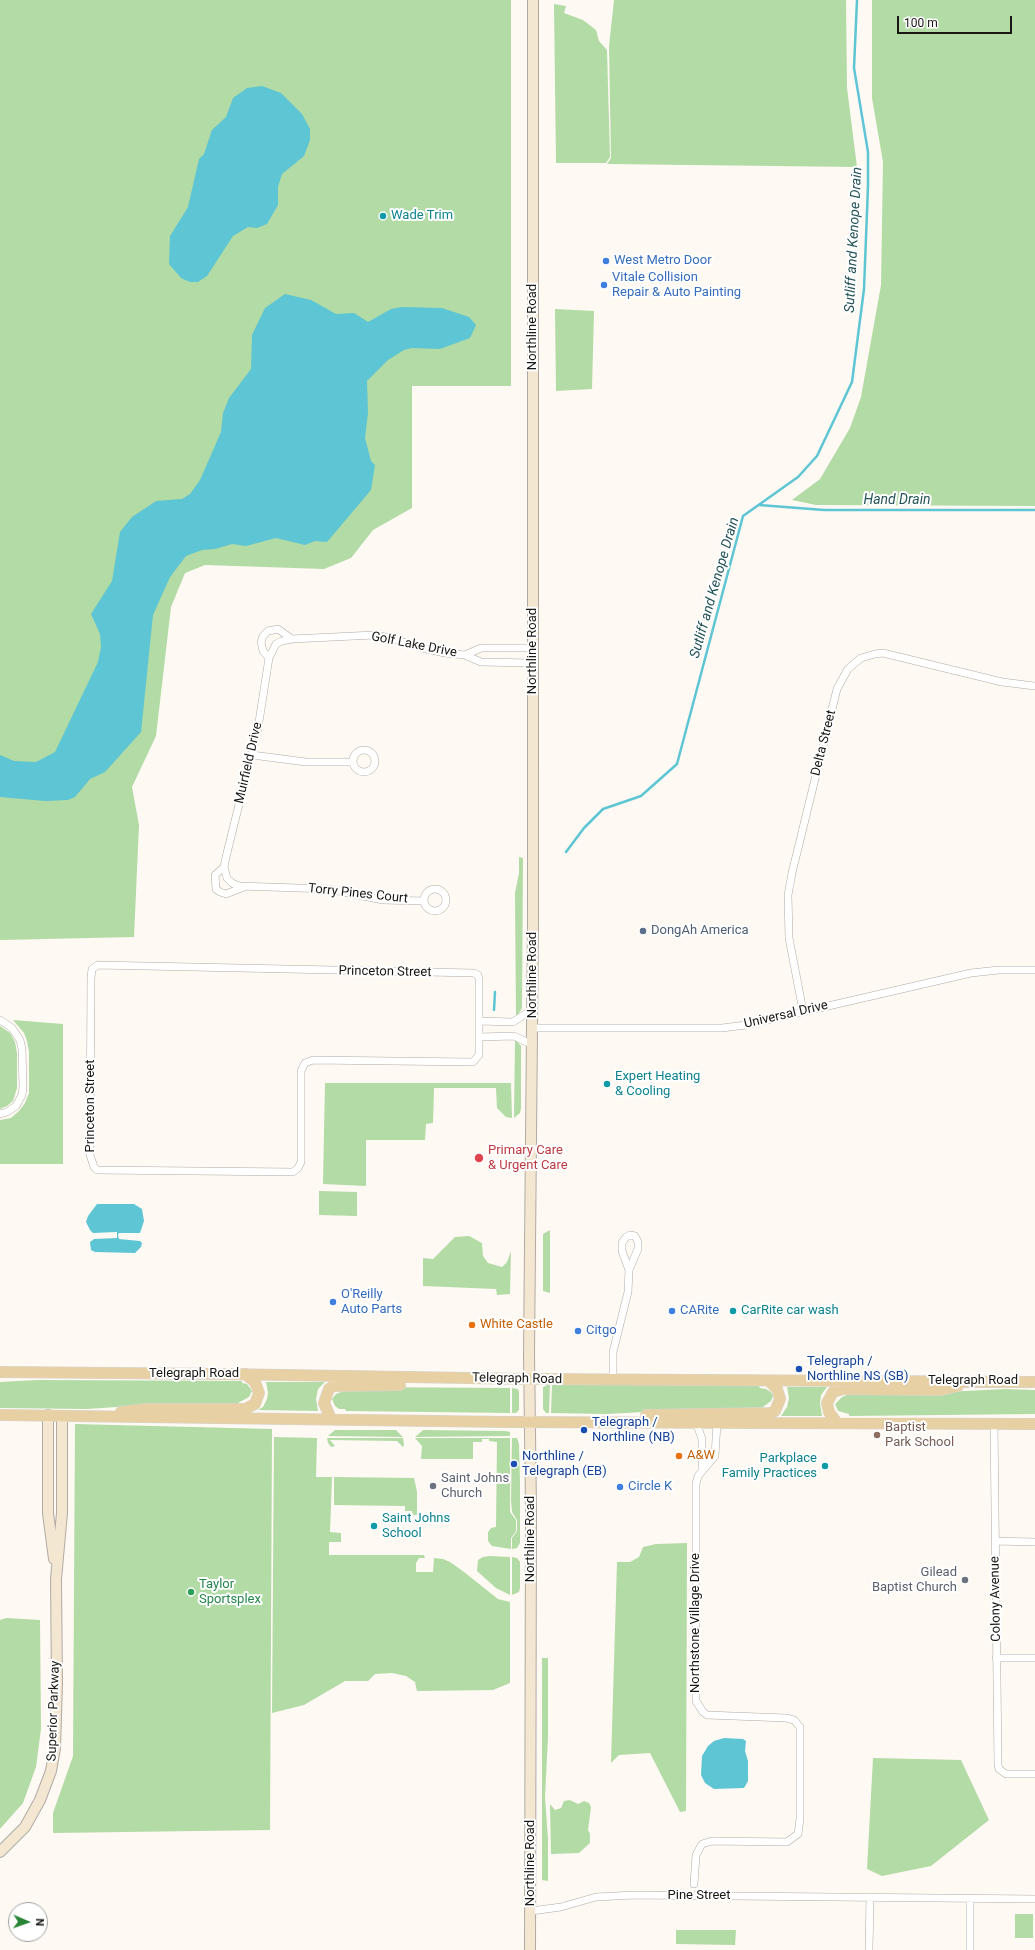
<!DOCTYPE html>
<style>
body{margin:0}
#map{position:relative;width:1035px;height:1950px;overflow:hidden;background:#fef9f3;font-family:Roboto,sans-serif}
canvas{display:block}
.north{position:absolute;left:8px;top:1902px;width:40px;height:40px;box-sizing:border-box;background:#fff;border:1px solid #a3a2a1;border-radius:50%;rotate:92deg;font-size:11px;font-weight:700;line-height:16px;text-align:center;color:#191714}
.north::after{content:'';display:block;margin:auto;width:14px;height:18px;background:#298535;clip-path:polygon(50% 0,100% 100%,50% 72%,0 100%)}
.scale{position:absolute;left:897px;top:16px;width:115px;height:18px;box-sizing:border-box;border:2px solid #191714;border-top:0;padding-left:5px;font-size:12px;line-height:14px;white-space:nowrap;color:#191714;-webkit-text-stroke:3px #fff;paint-order:stroke}
</style>
<div id="map">
<canvas width="1035" height="1950"></canvas>
<div class="north">N</div>
<div class="scale">100 m</div>
</div>
<script>
const g = document.querySelector('canvas').getContext('2d');
g.lineJoin = 'round';
function fill(path, color) {
  g.fillStyle = color;
  g.fill(path, 'evenodd');
}
function shape(rows) {
  const path = new Path2D();
  for (const r of rows) {
    if (r.length === 3) {
      path.moveTo(r[0] + r[2], r[1]);
      path.arc(r[0], r[1], r[2], 0, 2 * Math.PI);
      continue;
    }
    path.moveTo(r[0], r[1]);
    for (let i = 2; i < r.length; i += 2) path.lineTo(r[i], r[i + 1]);
  }
  return path;
}
function trace(path, color, width, dash) {
  g.strokeStyle = color;
  g.lineWidth = width;
  g.lineCap = dash ? 'butt' : 'round';
  g.setLineDash(dash || []);
  g.stroke(path);
}
function drawText(font, color, halo, rows, align = 'center') {
  g.font = font + ' Roboto,sans-serif';
  g.lineWidth = 4;
  g.setLineDash([]);
  g.textBaseline = 'middle';
  g.strokeStyle = halo;
  g.fillStyle = color;
  for (const [text, x, y, turn = 0] of rows) {
    g.save();
    g.translate(x, y);
    g.rotate((+turn || 0) * Math.PI / 180);
    g.textAlign = isNaN(turn) ? turn : align;
    if (halo) g.strokeText(text, 0, 0);
    g.fillText(text, 0, 0);
    g.restore();
  }
}
fill(shape([
 [0,0,511,0,511,386,412,386,412,508,373,530,351,558,324,569,205,565,185,573,171,607,156,736,132,787,139,825,134,937,0,940],
 [614,0,846,0,847,88,857,167,607,164,611,158,609,46],
 [872,0,1035,0,1035,506,816,505,792,500,820,479,850,428,861,397,881,285,883,162,872,98],
 [554,4,566,6,564,13,583,20,596,30,599,41,607,50,610,157,606,163,556,163],
 [555,309,594,311,592,389,556,391],
 [519,857,523,858,522,1008,516,1018,515,893,519,873],
 [13,1020,63,1024,63,1164,0,1164,0,1120,11,1118,19,1111,25,1103,29,1093,29,1052,27,1041,24,1033],
 [0,1026,10,1033,15,1042,17,1053,17,1088,13,1101,7,1106,0,1109],
 [515,1039,521,1046,521,1108,520,1113,514,1118],
 [325,1083,511,1083,512,1118,506,1117,497,1108,496,1088,434,1088,433,1123,426,1124,425,1140,366,1140,366,1186,323,1184],
 [319,1191,357,1192,357,1216,319,1215],
 [550,1230,550,1293,543,1291,543,1234],
 [469,1236,482,1243,483,1256,488,1263,502,1267,507,1262,511,1251,510,1294,497,1295,496,1289,423,1286,423,1258,433,1259,455,1237],
 [38,1380,242,1381,242,1383,247,1384,252,1391,249,1397,236,1404,146,1405,87,1409,0,1408,0,1382],
 [266,1382,325,1382,318,1389,316,1399,318,1411,258,1410,263,1407,267,1399,268,1393],
 [550,1384,549,1413,546,1413,543,1409,543,1387],
 [552,1384,759,1386,760,1388,766,1389,771,1392,773,1396,771,1401,763,1407,753,1409,662,1411,606,1414,551,1413],
 [354,1387,510,1388,510,1413,346,1411,345,1409,339,1409,335,1406,332,1399,336,1394],
 [787,1387,827,1387,821,1395,820,1403,822,1416,781,1416,787,1407,789,1398],
 [512,1388,518,1389,519,1392,519,1410,516,1413,512,1413],
 [1005,1389,1035,1390,1035,1414,849,1416,849,1414,838,1411,835,1404,842,1397,850,1394,946,1392],
 [75,1424,272,1429,270,1830,53,1833,53,1813,73,1756],
 [335,1430,396,1430,403,1437,328,1436],
 [423,1430,505,1431,510,1432,510,1436,415,1437],
 [274,1437,317,1438,316,1477,332,1477,330,1532,341,1533,341,1542,329,1542,329,1555,424,1555,425,1558,419,1558,416,1563,416,1572,433,1572,434,1558,443,1559,450,1562,464,1572,498,1599,510,1602,510,1683,493,1690,417,1691,415,1682,406,1676,392,1673,375,1674,368,1681,345,1681,304,1705,272,1713],
 [327,1438,403,1438,404,1445,403,1447,397,1441,330,1440,335,1446,331,1447,328,1443],
 [415,1438,510,1438,510,1512,516,1520,516,1531,511,1538,511,1549,492,1546,488,1541,488,1532,491,1528,496,1527,497,1442,489,1441,489,1439,482,1439,482,1442,473,1442,473,1459,421,1459,422,1446],
 [512,1438,517,1438,519,1444,520,1482,520,1543,517,1548,512,1549,512,1538,517,1531,517,1520,512,1512,511,1500],
 [334,1477,414,1478,417,1492,417,1515,413,1515,412,1511,405,1511,405,1506,334,1505],
 [687,1543,686,1811,680,1812,650,1753,619,1755,611,1763,617,1562,630,1562,639,1557,643,1547,656,1544],
 [490,1556,510,1557,510,1595,496,1588,477,1571,478,1560,483,1557],
 [512,1557,517,1558,520,1562,520,1588,519,1592,512,1595],
 [6,1618,40,1620,41,1729,36,1767,23,1803,0,1829,0,1620],
 [542,1658,548,1658,548,1737,545,1797,548,1839,548,1881,542,1880],
 [873,1758,961,1760,989,1820,931,1866,882,1876,867,1869],
 [570,1800,578,1804,584,1801,589,1803,591,1807,588,1830,590,1834,590,1843,579,1853,551,1854,550,1804,555,1810,561,1808,564,1801],
 [1015,1914,1033,1914,1033,1938,1015,1938],
 [676,1930,736,1930,735,1945,676,1944]
]), '#b2dba5');
fill(shape([
 [262,86,281,93,302,114,310,129,310,140,304,156,282,174,278,187,278,205,267,224,257,228,248,227,233,236,207,276,198,282,190,282,181,278,169,264,170,236,188,207,199,159,204,154,212,130,226,117,233,98,247,88],
 [285,294,311,300,336,314,354,313,368,322,391,309,402,307,442,308,469,317,476,325,470,338,440,349,412,348,404,350,388,360,367,381,368,413,365,438,371,461,375,465,371,490,327,542,315,541,305,545,276,538,246,546,232,544,215,549,202,550,186,556,170,577,153,615,141,732,105,772,90,779,75,797,68,800,45,801,0,797,0,755,14,761,36,762,55,752,98,662,101,647,100,634,91,614,112,581,120,532,132,517,156,501,182,499,190,494,200,480,221,432,223,413,229,398,251,369,252,335,265,308],
 [97,1204,134,1204,142,1209,144,1221,140,1233,119,1233,118,1235,119,1239,140,1241,142,1243,141,1247,135,1253,95,1252,91,1250,90,1242,94,1239,117,1238,117,1232,93,1233,90,1230,86,1222,88,1216],
 [724,1738,743,1739,746,1741,745,1751,748,1761,748,1781,744,1788,714,1789,705,1783,701,1775,702,1756,708,1746,714,1741]
]), '#5dc5d3');
trace(shape([
 [759,505,824,510,1035,510],
 [566,852,584,828,603,809,641,796,677,764,743,516,798,477,817,456,852,382,864,289,868,186,868,152,854,68,857,0],
 [494,1010,495,992]
]), '#5dc5d3', 2.5);
const minor = shape([
 [533,648,481,648,465,655,481,662,534,663],
 [269,658,263,651,261,642,263,636,268,631,278,629,292,639],
 [364,761,11],
 [252,755,306,762,353,762],
 [224,867,215,875,216,889,220,892,226,894,244,887],
 [435,900,11],
 [424,901,383,900,328,889,239,886,232,883,227,878,224,867,226,857,258,728,269,658,276,644,282,641,292,639,374,635,391,638,422,648,445,653,465,655],
 [98,965,474,973,478,975,479,979,479,1055,473,1062,313,1060,305,1063,301,1071,301,1162,298,1168,293,1172,97,1170,94,1167,90,1155,91,978,92,969,98,965],
 [803,1011,789,938,788,895,792,873,837,689,848,669,861,658,875,654,883,653,1002,682,1035,686],
 [0,1020,12,1028,20,1040,22,1049,23,1087,22,1095,16,1106,7,1112,0,1114],
 [480,1021,513,1022,533,1009],
 [533,1028,722,1028,746,1025,971,973,999,970,1035,970],
 [479,1037,514,1036,533,1045],
 [613,1379,613,1352,628,1292,629,1270,638,1249,638,1242,635,1236,630,1235,626,1237,622,1243,622,1251,629,1270],
 [696,1422,702,1439,702,1471],
 [994,1423,998,1765,999,1769,1006,1774,1035,1774],
 [995,1541,1035,1542],
 [996,1658,1035,1658],
 [694,1884,696,1855,702,1844,712,1841,787,1842,798,1834,800,1819,800,1727,794,1720,786,1718,707,1715,703,1712,696,1701,696,1484,698,1476,715,1456,717,1423],
 [531,1911,561,1907,596,1897,634,1895,1035,1899],
 [869,1950,870,1897],
 [970,1950,970,1899]
]);
const secondary = shape([
 [48,1415,48,1513,54,1559],
 [0,1852,25,1827,40,1800,51,1771,55,1748,57,1684,56,1579,62,1513,62,1416],
 [530,1950,531,1510,529,1354,533,922,533,0]
]);
const primary = shape([
 [0,1372,222,1374,530,1379,1035,1382],
 [121,1412,146,1409,245,1409,255,1404,259,1393,255,1382,245,1374],
 [0,1415,506,1422,1035,1424],
 [646,1415,770,1413,775,1411,780,1399,777,1389,769,1381],
 [331,1419,324,1403,329,1389,333,1386,400,1385],
 [837,1423,829,1412,827,1403,833,1392,843,1389,941,1390,958,1386]
]);
trace(minor, '#b1aaa4', 8);
trace(secondary, '#b1aaa4', 12);
trace(primary, '#d6d5d5', 12);
trace(minor, '#fff', 7);
trace(secondary, '#f4e7d2', 10);
trace(primary, '#e8d0a5', 11);
for (const [x, y, r, color] of [
 [383,216,4,"#0f9aa8"],
 [606,261,4,"#3f7fe0"],
 [604,285,4,"#3f7fe0"],
 [643,931,4,"#5c6f8a"],
 [607,1084,4,"#0f9aa8"],
 [479,1158,5,"#e0444e"],
 [333,1302,4,"#3f7fe0"],
 [672,1311,4,"#3f7fe0"],
 [733,1311,4,"#0f9aa8"],
 [472,1325,4,"#e8710a"],
 [578,1331,4,"#3f7fe0"],
 [799,1369,4,"#1a4fb4"],
 [584,1430,4,"#1a4fb4"],
 [877,1435,4,"#8d6e63"],
 [679,1456,4,"#e8710a"],
 [514,1464,4,"#1a4fb4"],
 [825,1466,4,"#0f9aa8"],
 [433,1486,4,"#6b7280"],
 [620,1487,4,"#3f7fe0"],
 [374,1526,4,"#0f9aa8"],
 [965,1580,4,"#6b7280"],
 [191,1592,4,"#2e9e5b"]
]) {
  const dot = new Path2D();
  dot.arc(x, y, r, 0, 2 * Math.PI);
  g.fillStyle = color;
  g.fill(dot);
  trace(dot, '#fff', 1.5);
}
drawText('13px', '#0d838f', '#fff', [
 ["Wade Trim",391,216],
 ["Expert Heating",615,1077],
 ["& Cooling",615,1092],
 ["CarRite car wash",741,1311],
 ["Parkplace",817,1459,"right"],
 ["Family Practices",817,1474,"right"],
 ["Saint Johns",382,1519],
 ["School",382,1534]
], 'left');
drawText('13px', '#366cbe', '#fff', [
 ["West Metro Door",614,261],
 ["Vitale Collision",612,278],
 ["Repair & Auto Painting",612,293],
 ["O'Reilly",341,1295],
 ["Auto Parts",341,1310],
 ["CARite",680,1311],
 ["Citgo",586,1331],
 ["Circle K",628,1487]
], 'left');
drawText('13px', '#191714', '#fff', [
 ["Northline Road",533,327,-90],
 ["Golf Lake Drive",414,645,11],
 ["Northline Road",533,651,-90],
 ["Delta Street",824,743,-76],
 ["Muirfield Drive",249,763,-77],
 ["Torry Pines Court",358,894,6],
 ["Princeton Street",385,972,1],
 ["Northline Road",533,975,-90],
 ["Universal Drive",786,1015,-13],
 ["Princeton Street",91,1106,-90],
 ["Telegraph Road",194,1374],
 ["Telegraph Road",517,1379,1],
 ["Telegraph Road",973,1381],
 ["Northline Road",531,1539,-90],
 ["Colony Avenue",996,1599,-91],
 ["Northstone Village Drive",696,1623,-90],
 ["Superior Parkway",54,1711,-88],
 ["Northline Road",531,1863,-90],
 ["Pine Street",699,1896]
]);
drawText('13px', '#4e5e75', '#fff', [
 ["DongAh America",651,931]
], 'left');
drawText('13px', '#be3a42', '#fff', [
 ["Primary Care",488,1151],
 ["& Urgent Care",488,1166]
], 'left');
drawText('13px', '#c56008', '#fff', [
 ["White Castle",480,1325],
 ["A&W",687,1456]
], 'left');
drawText('13px', '#164399', '#fff', [
 ["Telegraph /",807,1362],
 ["Northline NS (SB)",807,1377],
 ["Telegraph /",592,1423],
 ["Northline (NB)",592,1438],
 ["Northline /",522,1457],
 ["Telegraph (EB)",522,1472]
], 'left');
drawText('13px', '#785e54', '#fff', [
 ["Baptist",885,1428],
 ["Park School",885,1443]
], 'left');
drawText('13px', '#5b616d', '#fff', [
 ["Saint Johns",441,1479],
 ["Church",441,1494],
 ["Gilead",957,1573,"right"],
 ["Baptist Church",957,1588,"right"]
], 'left');
drawText('13px', '#27864d', '#fff', [
 ["Taylor",199,1585],
 ["Sportsplex",199,1600]
], 'left');
drawText('italic 14px', '#255359', '#fff', [
 ["Sutliff and Kenope Drain",854,240,-87],
 ["Hand Drain",897,500],
 ["Sutliff and Kenope Drain",715,588,-74]
]);
</script>
